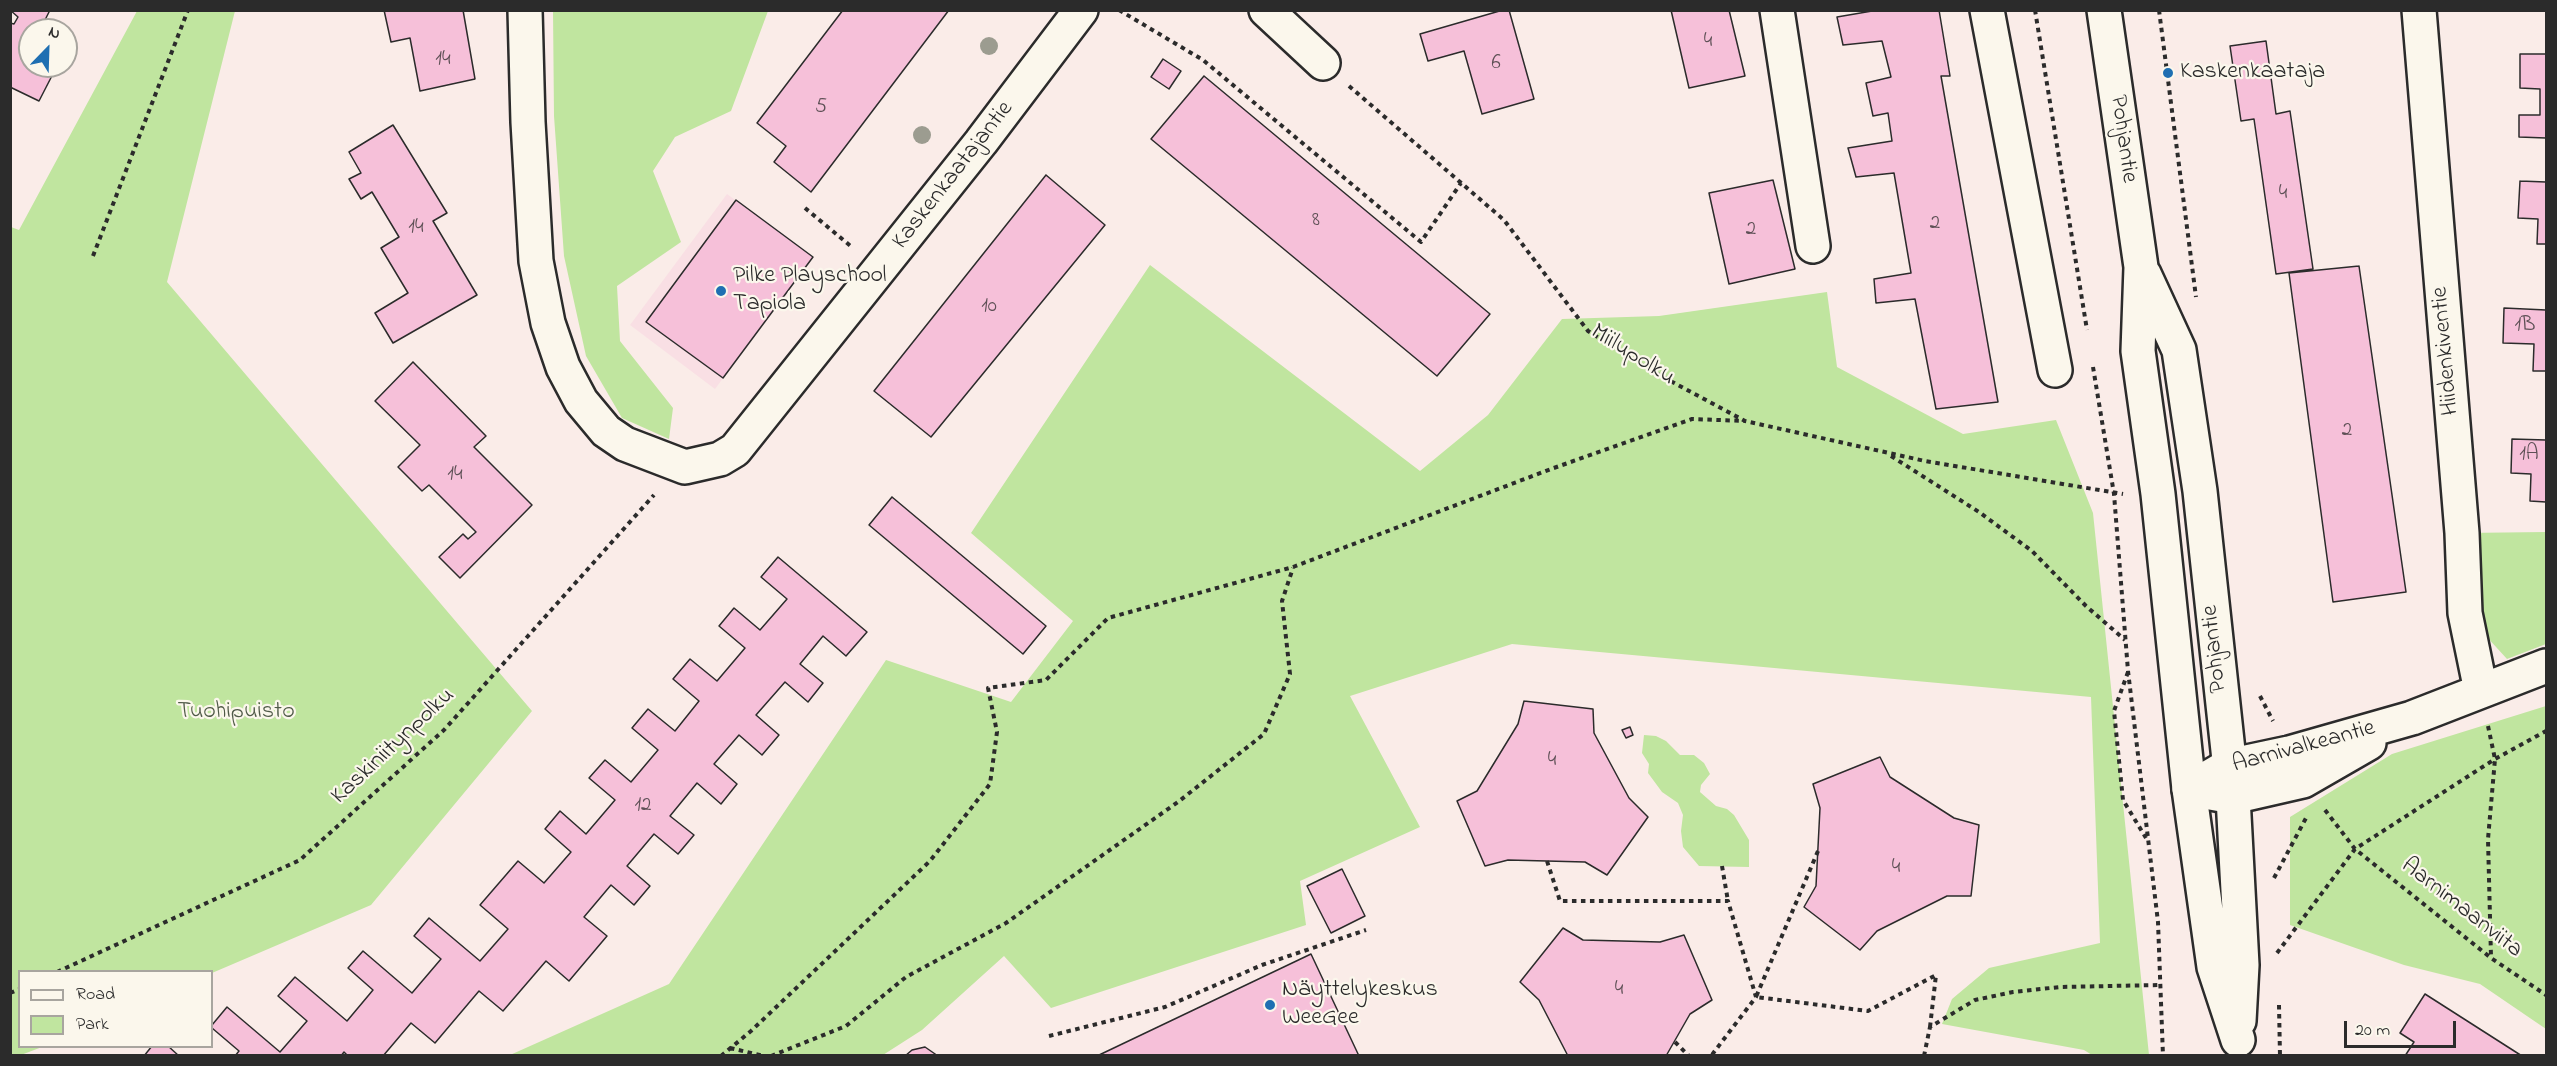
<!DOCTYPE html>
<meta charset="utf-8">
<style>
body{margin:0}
#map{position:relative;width:2557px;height:1066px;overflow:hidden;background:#faece8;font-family:"Indie Flower",sans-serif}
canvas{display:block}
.frame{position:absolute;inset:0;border:12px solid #2b2b2b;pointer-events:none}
.legend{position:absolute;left:18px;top:970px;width:195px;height:78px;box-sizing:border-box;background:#fbf7ec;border:2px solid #a8a59f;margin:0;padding:8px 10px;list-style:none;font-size:18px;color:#2b2b2b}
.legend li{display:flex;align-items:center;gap:12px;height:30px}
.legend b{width:30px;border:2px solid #a8a59f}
.north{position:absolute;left:18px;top:18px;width:60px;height:60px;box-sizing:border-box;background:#fbf7ec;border:2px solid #a8a59f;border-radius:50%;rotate:23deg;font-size:16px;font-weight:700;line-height:24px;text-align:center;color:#2b2b2b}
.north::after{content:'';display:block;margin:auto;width:21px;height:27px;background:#1f6fb2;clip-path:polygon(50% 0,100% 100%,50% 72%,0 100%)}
.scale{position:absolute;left:2344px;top:1021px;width:112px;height:27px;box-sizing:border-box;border:3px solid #2b2b2b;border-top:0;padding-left:8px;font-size:18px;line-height:21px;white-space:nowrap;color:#2b2b2b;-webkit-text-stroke:4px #fbf7ec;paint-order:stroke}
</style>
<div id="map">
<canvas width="2557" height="1066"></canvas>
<div class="frame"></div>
<ul class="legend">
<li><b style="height:8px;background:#fbf7ec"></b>Road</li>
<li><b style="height:16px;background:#c0e59f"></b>Park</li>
</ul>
<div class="north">N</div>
<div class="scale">20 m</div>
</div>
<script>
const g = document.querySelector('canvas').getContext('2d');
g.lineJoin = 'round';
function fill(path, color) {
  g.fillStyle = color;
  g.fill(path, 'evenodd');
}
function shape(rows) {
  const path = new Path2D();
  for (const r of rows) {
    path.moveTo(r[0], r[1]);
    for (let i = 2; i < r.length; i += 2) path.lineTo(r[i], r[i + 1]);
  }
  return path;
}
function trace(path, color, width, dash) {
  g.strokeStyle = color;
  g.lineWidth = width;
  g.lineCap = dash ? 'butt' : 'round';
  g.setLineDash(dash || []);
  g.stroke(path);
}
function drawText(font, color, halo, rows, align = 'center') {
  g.font = font + ' "Indie Flower",sans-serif';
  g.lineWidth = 4.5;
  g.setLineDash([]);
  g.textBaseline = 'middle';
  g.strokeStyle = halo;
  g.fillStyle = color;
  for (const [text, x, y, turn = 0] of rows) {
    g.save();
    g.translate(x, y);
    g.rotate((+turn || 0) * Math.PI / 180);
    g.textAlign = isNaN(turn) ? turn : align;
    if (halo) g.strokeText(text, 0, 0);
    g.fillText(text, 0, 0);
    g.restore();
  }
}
fill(shape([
 [727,194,813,257,715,389,630,325]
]), '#f9dfe4');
fill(shape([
 [137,11,235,11,167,282,532,711,371,905,212,973,20,972,20,1046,42,1047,21,1055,11,1055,11,227,19,230],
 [553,11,768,11,731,111,675,137,653,171,681,242,617,286,620,341,673,408,669,439,622,418,586,356,564,256,554,116],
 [1150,265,1420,471,1488,415,1562,319,1659,316,1827,292,1837,367,1963,434,2056,420,2093,513,2149,1055,2092,1055,2084,1050,1942,1024,1952,999,1989,968,2100,943,2091,697,1512,644,1350,696,1420,827,1300,881,1306,925,1051,1008,1004,956,922,1030,883,1055,510,1055,669,984,886,660,1011,702,1073,621,971,533],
 [2546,532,2546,644,2507,659,2465,613,2462,533],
 [2546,706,2546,1029,2480,984,2404,965,2290,925,2290,817,2392,754],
 [1644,735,1656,736,1666,741,1680,755,1694,755,1704,763,1710,774,1701,785,1700,792,1716,806,1727,809,1734,815,1749,840,1749,867,1699,866,1683,847,1681,831,1683,815,1678,803,1662,792,1648,773,1649,764,1642,753]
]), '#c0e59f');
const building = shape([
 [10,10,50,10,40,30,30,30,30,66,57,66,39,101,10,87,10,23,14,24,18,17,10,10],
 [384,10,463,10,475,79,420,91,410,38,391,42,384,10],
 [843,10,949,10,811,192,774,162,786,146,757,123,843,10],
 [1503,10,1509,10,1534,99,1482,114,1464,51,1428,61,1420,34,1503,10],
 [1671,10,1729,10,1745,76,1689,88,1671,10],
 [1939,10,1950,76,1941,76,1998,402,1936,409,1915,299,1876,303,1874,279,1911,273,1894,173,1856,177,1848,148,1892,141,1888,113,1873,116,1866,83,1891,77,1882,41,1843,45,1837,17,1878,10,1939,10],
 [2266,41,2276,114,2290,111,2313,269,2276,274,2254,119,2241,121,2230,46,2266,41],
 [2520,54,2546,54,2546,138,2519,137,2519,115,2540,115,2540,89,2520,88,2520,54],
 [1163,59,1181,71,1169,89,1151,77,1163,59],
 [1204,76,1490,314,1437,376,1151,139,1204,76],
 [393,125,447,213,433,221,477,295,393,343,375,313,408,293,381,248,399,237,372,192,361,199,349,179,361,173,349,152,393,125],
 [1046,175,1105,225,931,437,874,391,1046,175],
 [1773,180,1795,269,1729,284,1709,193,1773,180],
 [2520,181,2546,182,2546,244,2537,244,2538,219,2518,218,2520,181],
 [736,200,813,257,723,378,646,322,736,200],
 [2359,266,2406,592,2333,602,2289,273,2359,266],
 [2504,308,2546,310,2546,371,2533,371,2534,344,2503,343,2504,308],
 [413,362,486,436,474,447,532,505,460,578,439,557,463,534,468,539,476,532,429,485,422,491,398,467,420,445,375,401,413,362],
 [2512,439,2546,440,2546,502,2530,501,2531,474,2511,473,2512,439],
 [892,497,1046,626,1023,654,869,525,892,497],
 [778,557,867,632,846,656,823,636,800,664,823,683,808,702,785,682,756,715,779,735,762,755,739,735,714,764,737,784,721,804,697,783,670,816,694,835,678,854,654,834,627,866,650,886,634,905,611,885,584,917,607,936,569,981,546,961,503,1011,479,991,435,1043,411,1023,383,1056,348,1056,344,1052,341,1056,235,1056,239,1051,212,1028,212,1025,227,1007,280,1052,307,1021,278,996,295,977,347,1021,373,990,348,968,363,951,412,993,441,959,414,936,429,918,480,961,508,929,480,905,518,861,544,883,571,852,545,829,560,811,586,834,615,800,589,778,605,760,631,782,658,750,632,728,648,709,675,731,699,701,673,679,690,659,717,681,745,648,719,626,734,608,760,630,787,599,761,577,778,557],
 [1524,701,1593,709,1594,733,1629,798,1648,817,1607,875,1585,862,1508,860,1485,866,1457,801,1477,791,1518,724,1524,701],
 [1630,727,1633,735,1626,738,1622,730,1630,727],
 [1880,757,1890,777,1954,818,1979,825,1971,896,1947,896,1877,931,1860,950,1804,907,1816,886,1820,808,1813,784,1880,757],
 [1342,869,1365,916,1331,933,1307,886,1342,869],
 [1563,928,1583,940,1660,942,1684,935,1712,1000,1690,1014,1666,1056,1568,1056,1539,1000,1520,982,1563,928],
 [1311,954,1359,1056,1097,1056,1311,954],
 [2425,994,2522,1056,2405,1056,2414,1042,2400,1033,2425,994],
 [152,1046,168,1046,179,1056,144,1056,152,1046],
 [925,1047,938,1056,905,1056,912,1050,925,1047]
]);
fill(building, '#f6c0d9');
trace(building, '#2b2b2b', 1.5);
const minor = shape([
 [525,10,528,122,536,261,548,323,563,367,581,401,606,431,625,444,685,467,720,459,735,450,981,142,1081,10],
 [1266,10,1323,63],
 [1777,10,1813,246],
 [1987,10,2055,370],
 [2419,10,2462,533,2465,613,2481,691],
 [2189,789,2228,766,2289,753,2412,718,2546,666],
 [2205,792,2233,797,2303,781,2369,743]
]);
const major = shape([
 [2104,10,2141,267,2138,351,2158,494,2189,789,2214,967,2238,1040],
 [2144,274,2179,350,2200,491,2233,797,2242,965,2239,1021]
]);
trace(minor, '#2b2b2b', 38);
trace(major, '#2b2b2b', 38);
trace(shape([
 [1119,10,1203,60,1421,242,1461,183],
 [2035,10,2087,330],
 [2159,10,2196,297],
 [1349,86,1504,220,1588,331,1650,370,1745,421,1925,461,2123,494],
 [805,208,853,248],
 [93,256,188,10],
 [2093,367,2114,494,2128,671,2158,922,2163,1056],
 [1891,456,1979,512,2032,551,2086,606,2125,640],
 [2128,672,2114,711,2123,800,2146,838],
 [2260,696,2273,721],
 [2488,726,2495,759,2488,839,2491,957],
 [2325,810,2355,849,2491,958,2546,995],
 [1818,851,1756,997,1868,1011,1936,975],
 [1547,861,1560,901,1728,901,1756,997,1711,1056],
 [1722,866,1728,901],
 [2274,878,2306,818],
 [2277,953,2355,849,2495,759,2546,731],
 [57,972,300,860,444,730,654,495],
 [10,993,20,989],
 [2279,1005,2280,1056],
 [1930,1027,1936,975],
 [1049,1036,1165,1007,1262,965,1366,930],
 [1675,1042,1689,1056],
 [730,1048,764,1056],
 [721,1056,751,1031,930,861,990,784,997,732,988,688,1046,680,1108,618,1293,567,1551,469,1692,419,1745,421],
 [771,1056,846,1026,906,977,1006,923,1178,802,1264,734,1290,674,1282,601,1293,568],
 [1924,1056,1930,1027,1975,1000,2013,992,2060,987,2160,985]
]), '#2b2b2b', 4, [4.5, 4.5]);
trace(minor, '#fbf7ec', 33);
trace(major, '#fbf7ec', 33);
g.fillStyle = '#9c9c90';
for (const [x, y] of [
 [989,46],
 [922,135]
]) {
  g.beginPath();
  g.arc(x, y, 9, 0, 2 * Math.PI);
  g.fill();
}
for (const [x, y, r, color] of [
 [2168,73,6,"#1f6fb2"],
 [721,291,6,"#1f6fb2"],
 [1270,1005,6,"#1f6fb2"]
]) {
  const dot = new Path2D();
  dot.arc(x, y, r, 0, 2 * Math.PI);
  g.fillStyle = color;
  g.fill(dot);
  trace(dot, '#fbf7ec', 2);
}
drawText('21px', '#5e5056', null, [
 ["4",1708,43],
 ["14",443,61],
 ["6",1496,65],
 ["5",821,109],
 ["4",2283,195],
 ["8",1316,222],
 ["2",1935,225],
 ["14",416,229],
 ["2",1751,231],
 ["10",989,308],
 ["1B",2525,327],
 ["2",2347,432],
 ["1A",2529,456],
 ["14",455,476],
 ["4",1552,762],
 ["12",643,807],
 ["4",1896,869],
 ["4",1619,991]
]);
drawText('24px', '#2b2b2b', '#fbf7ec', [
 ["Kaskenkaataja",2180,73],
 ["Pilke Playschool",733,277],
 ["Tapiola",733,305],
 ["Näyttelykeskus",1282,991],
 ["WeeGee",1282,1019]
], 'left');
drawText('24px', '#2b2b2b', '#fbf7ec', [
 ["Pohjantie",2122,139,82],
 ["Kaskenkaatajantie",954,176,-52],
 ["Hiidenkiventie",2447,351,-95],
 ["Miilupolku",1632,356,32],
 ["Pohjantie",2216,649,-96],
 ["Kaskiniitynpolku",394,747,-43],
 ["Aarnivalkeantie",2304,748,-15],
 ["Aarnimaanviita",2461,909,38]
]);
drawText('24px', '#505a48', '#fbf7ec', [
 ["Tuohipuisto",236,713]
]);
</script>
